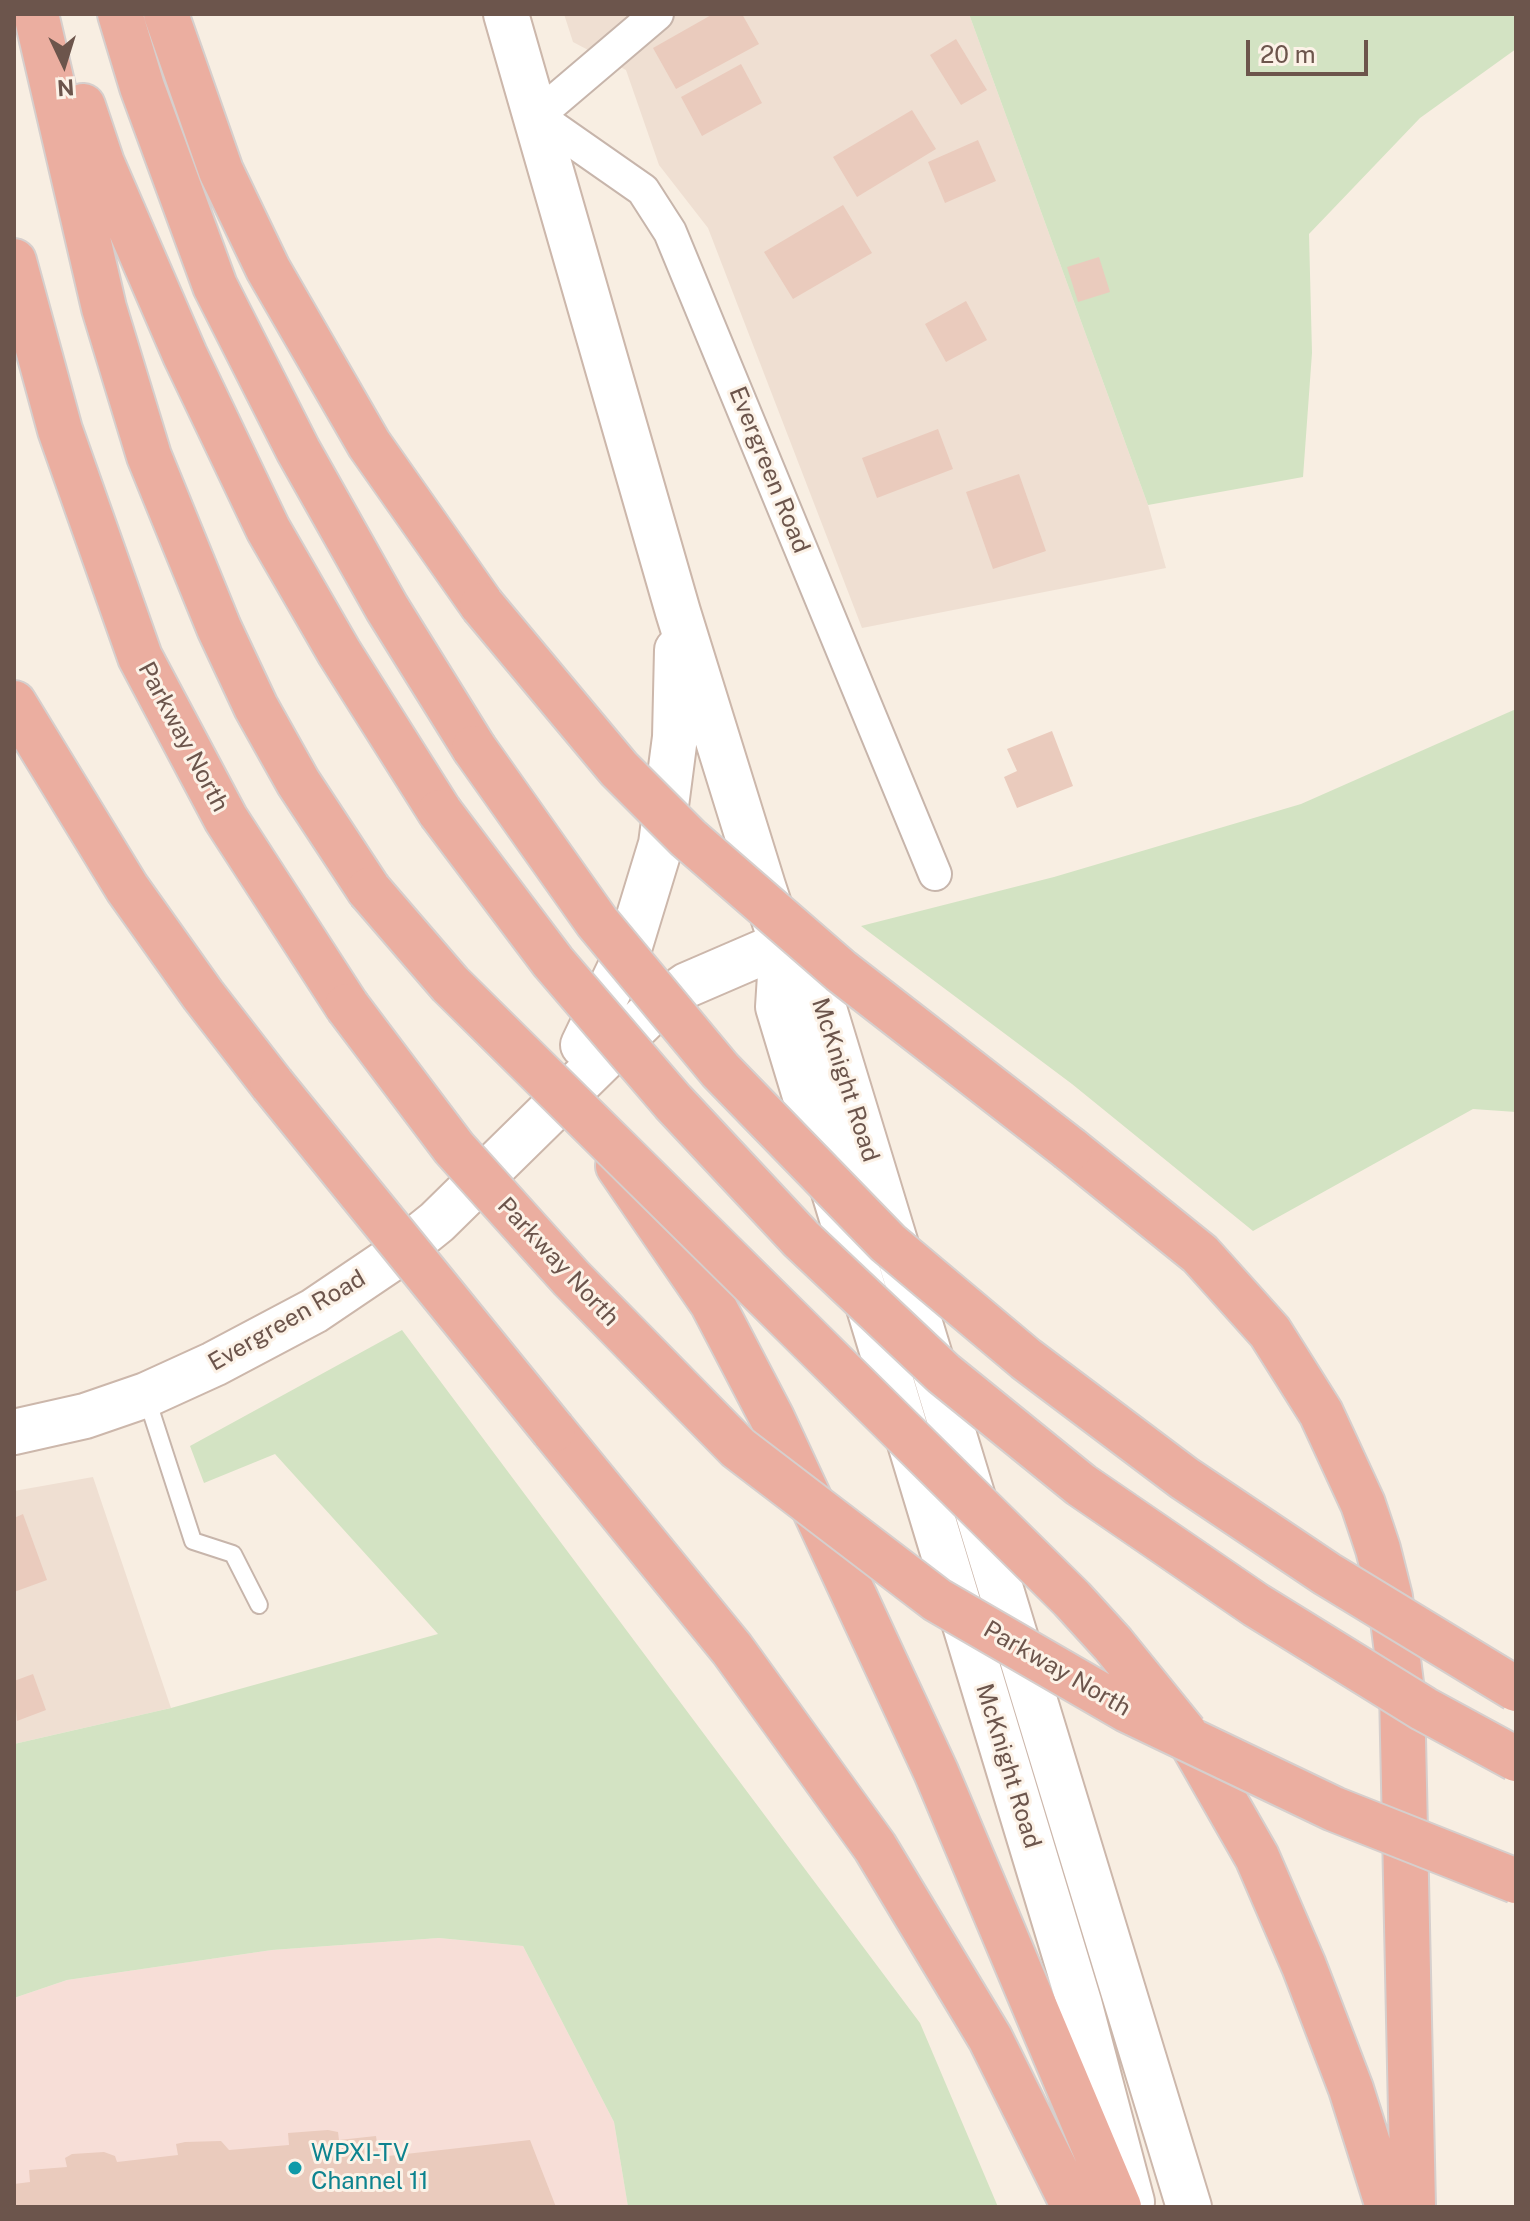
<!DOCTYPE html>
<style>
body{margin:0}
#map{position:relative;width:1530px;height:2221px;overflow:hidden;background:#f8eee2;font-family:"Public Sans",sans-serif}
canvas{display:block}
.frame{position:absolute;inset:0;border:16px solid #6c554c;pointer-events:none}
.north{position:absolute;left:24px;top:24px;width:80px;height:80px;-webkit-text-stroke:6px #fcf2e7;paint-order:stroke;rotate:176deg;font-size:22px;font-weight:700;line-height:32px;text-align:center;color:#6c554c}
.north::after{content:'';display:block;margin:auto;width:28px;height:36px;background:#6c554c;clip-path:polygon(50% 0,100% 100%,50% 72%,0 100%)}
.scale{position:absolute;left:1246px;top:40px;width:122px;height:36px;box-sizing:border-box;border:4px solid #6c554c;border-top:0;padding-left:10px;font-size:24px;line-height:28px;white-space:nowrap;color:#6c554c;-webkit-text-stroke:6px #fcf2e7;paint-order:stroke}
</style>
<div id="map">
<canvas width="1530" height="2221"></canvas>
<div class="frame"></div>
<div class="north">N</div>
<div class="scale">20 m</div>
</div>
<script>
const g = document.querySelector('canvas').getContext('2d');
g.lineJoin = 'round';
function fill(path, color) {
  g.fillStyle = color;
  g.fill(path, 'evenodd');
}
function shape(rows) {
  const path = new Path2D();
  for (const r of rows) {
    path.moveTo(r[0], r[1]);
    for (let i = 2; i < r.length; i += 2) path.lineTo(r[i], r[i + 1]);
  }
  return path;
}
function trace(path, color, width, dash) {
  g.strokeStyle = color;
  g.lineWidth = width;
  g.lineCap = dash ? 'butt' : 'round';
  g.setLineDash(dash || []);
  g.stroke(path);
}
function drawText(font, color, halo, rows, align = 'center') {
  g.font = font + ' "Public Sans",sans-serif';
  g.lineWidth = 6;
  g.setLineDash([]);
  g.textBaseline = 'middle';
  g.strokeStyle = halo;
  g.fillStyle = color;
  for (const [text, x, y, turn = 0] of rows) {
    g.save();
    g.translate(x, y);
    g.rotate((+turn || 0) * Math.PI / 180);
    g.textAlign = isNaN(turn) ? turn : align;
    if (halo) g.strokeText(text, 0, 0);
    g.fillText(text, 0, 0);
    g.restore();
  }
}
fill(shape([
 [564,14,969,14,1148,505,1166,568,862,628,708,228,659,165,626,70,573,42],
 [93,1477,171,1708,14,1744,14,1491]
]), '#efdfd2');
fill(shape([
 [439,1938,523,1946,614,2122,628,2207,14,2207,14,1998,67,1980,272,1950]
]), '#f7ded7');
fill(shape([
 [969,14,1516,14,1516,49,1420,118,1309,234,1312,353,1303,477,1148,505],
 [1516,709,1516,1112,1473,1109,1253,1231,1072,1084,861,926,1054,877,1301,804],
 [402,1330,920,2023,998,2207,628,2207,614,2122,523,1946,439,1938,272,1950,67,1980,14,1998,14,1744,171,1708,438,1634,275,1454,204,1483,190,1446]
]), '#d3e3c3');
fill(shape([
 [713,14,742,14,759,44,676,89,653,48],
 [956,39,987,90,961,105,930,55],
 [741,64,762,103,702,136,681,97],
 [912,110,936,149,857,197,833,157],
 [978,140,996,181,945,203,928,162],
 [843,205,872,253,793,299,764,252],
 [1099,257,1110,292,1078,302,1067,267],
 [966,301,987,340,946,362,925,324],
 [938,429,953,469,877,498,862,458],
 [1019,474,1046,551,993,569,966,492],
 [1052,731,1073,786,1017,808,1004,777,1017,771,1007,749],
 [23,1514,47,1580,14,1592,14,1518],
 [33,1674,46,1710,17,1721,14,1681],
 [328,2130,338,2132,339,2140,376,2136,379,2157,530,2140,556,2207,14,2207,14,2184,30,2182,29,2170,67,2167,65,2158,72,2154,104,2152,115,2156,117,2162,178,2155,176,2144,185,2142,221,2141,229,2150,289,2145,288,2133]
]), '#eacbbd');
const service = shape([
 [146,1396,193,1541,233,1554,259,1605]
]);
const minor = shape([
 [657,14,537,116,643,190,670,232,935,874]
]);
const secondary = shape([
 [506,14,678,612,763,886,782,944,820,995,1189,2207],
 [782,944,778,1007,1079,2002,1132,2202],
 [583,1045,629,949,661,844,675,737,677,650],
 [14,1432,85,1416,146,1395,214,1364,314,1311,391,1259,437,1222,657,1006,687,985,782,944]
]);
const motorway = shape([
 [36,14,104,308,149,456,219,628,256,707,298,782,369,890],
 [120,14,142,87,215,286,298,450,387,608,474,748],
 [166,14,221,171,268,269,369,444,482,605],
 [83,106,102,163,185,355,268,529,339,652,440,812],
 [14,261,60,430,140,657,226,819,347,1006],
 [14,703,127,888,203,995,272,1084],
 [1070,1149,1200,1254,1270,1332,1321,1413,1363,1504,1378,1549,1390,1597,1402,1691,1413,2207],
 [618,1166,712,1303,772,1418,936,1772,1119,2207],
 [553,1430,732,1649,875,1847,990,2038,1074,2207],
 [1193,1745,1257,1857,1304,1966,1351,2089,1388,2207]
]);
trace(service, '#c7b5ab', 20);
trace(minor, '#c7b5ab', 36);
trace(secondary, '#ccb7ab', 48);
trace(motorway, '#d6cfcd', 48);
trace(service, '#fff', 16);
trace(minor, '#fff', 32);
trace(secondary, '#fff', 44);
trace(motorway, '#ebaea0', 44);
const motorwayBridge = shape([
 [482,605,619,769,688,838,841,971,1070,1149],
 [474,748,597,922,720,1070,888,1243,1026,1359,1184,1478,1327,1574,1516,1689],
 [440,812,553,962,673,1102,801,1239,943,1373,1081,1485,1256,1605,1424,1709,1516,1759],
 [369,890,450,984,1072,1599,1113,1644,1185,1733],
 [347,1006,454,1148,571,1278,738,1448,937,1600,1127,1710,1334,1809,1516,1881],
 [272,1084,553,1430]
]);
trace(motorwayBridge, '#d6cfcd', 48, []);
trace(motorwayBridge, '#ebaea0', 44);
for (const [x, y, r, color] of [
 [295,2168,8,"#0f9aa8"]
]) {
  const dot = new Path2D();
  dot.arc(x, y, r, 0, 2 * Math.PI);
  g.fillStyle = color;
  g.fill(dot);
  trace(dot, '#fcf2e7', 3);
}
drawText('24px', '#6c554c', '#fcf2e7', [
 ["Evergreen Road",769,470,68],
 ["Parkway North",183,737,62],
 ["McKnight Road",845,1080,72],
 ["Parkway North",558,1262,47],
 ["Evergreen Road",287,1321,-30],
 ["Parkway North",1057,1669,30],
 ["McKnight Road",1008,1766,73]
]);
drawText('24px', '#0d838f', '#fcf2e7', [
 ["WPXI-TV",311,2154],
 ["Channel 11",311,2182]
], 'left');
</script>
